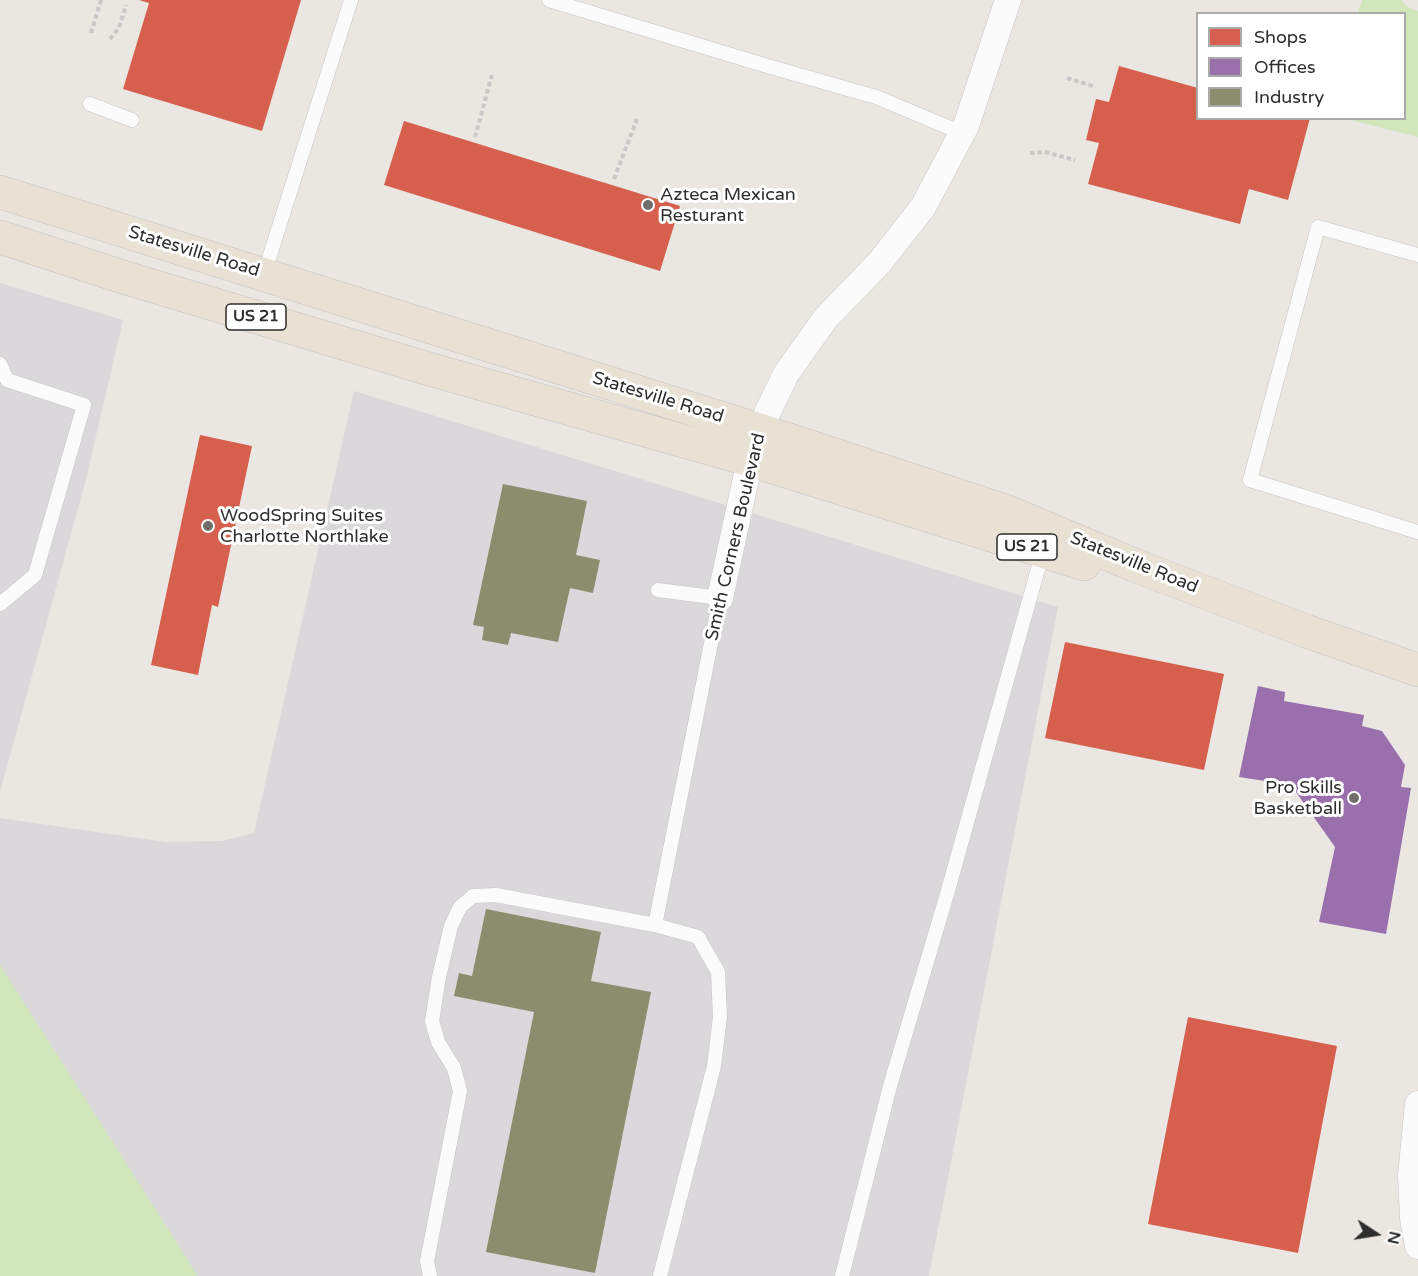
<!DOCTYPE html>
<style>
body{margin:0}
#map{position:relative;width:1418px;height:1276px;overflow:hidden;background:#eae6e2;font-family:"Varela Round",sans-serif}
canvas{display:block}
.legend{position:absolute;left:1196px;top:12px;width:210px;height:108px;box-sizing:border-box;background:#fff;border:2px solid #ababab;margin:0;padding:8px 10px;list-style:none;font-size:18px;color:#2d2d2d}
.legend li{display:flex;align-items:center;gap:12px;height:30px}
.legend b{width:30px;border:2px solid #ababab}
.north{position:absolute;left:1346px;top:1204px;width:60px;height:60px;-webkit-text-stroke:4px #fff;paint-order:stroke;rotate:102deg;font-size:16px;font-weight:700;line-height:24px;text-align:center;color:#2d2d2d}
.north::after{content:'';display:block;margin:auto;width:21px;height:27px;background:#2d2d2d;clip-path:polygon(50% 0,100% 100%,50% 72%,0 100%)}
</style>
<div id="map">
<canvas width="1418" height="1276"></canvas>
<ul class="legend">
<li><b style="height:16px;background:#d6604d"></b>Shops</li>
<li><b style="height:16px;background:#9970ab"></b>Offices</li>
<li><b style="height:16px;background:#8c8c6e"></b>Industry</li>
</ul>
<div class="north">N</div>
</div>
<script>
const g = document.querySelector('canvas').getContext('2d');
g.lineJoin = 'round';
function fill(path, color) {
  g.fillStyle = color;
  g.fill(path, 'evenodd');
}
function shape(rows) {
  const path = new Path2D();
  for (const r of rows) {
    path.moveTo(r[0], r[1]);
    for (let i = 2; i < r.length; i += 2) path.lineTo(r[i], r[i + 1]);
  }
  return path;
}
function trace(path, color, width, dash) {
  g.strokeStyle = color;
  g.lineWidth = width;
  g.lineCap = dash ? 'butt' : 'round';
  g.setLineDash(dash || []);
  g.stroke(path);
}
function drawText(font, color, halo, rows, align = 'center') {
  g.font = font + ' "Varela Round",sans-serif';
  g.lineWidth = 6;
  g.setLineDash([]);
  g.textBaseline = 'middle';
  g.strokeStyle = halo;
  g.fillStyle = color;
  for (const [text, x, y, turn = 0] of rows) {
    g.save();
    g.translate(x, y);
    g.rotate((+turn || 0) * Math.PI / 180);
    g.textAlign = isNaN(turn) ? turn : align;
    if (halo) g.strokeText(text, 0, 0);
    g.fillText(text, 0, 0);
    g.restore();
  }
}
fill(shape([
 [0,283,123,320,86,479,0,792],
 [354,391,1058,607,929,1276,0,1276,0,818,166,842,222,841,254,833]
]), '#dad8da');
fill(shape([
 [1362,0,1401,0,1409,8,1418,11,1418,137,1347,119,1404,118,1404,14,1358,13],
 [0,965,198,1276,0,1276]
]), '#d2e6bb');
fill(shape([
 [139,0,301,0,262,131,123,89,149,3],
 [1119,66,1198,88,1198,118,1310,118,1288,200,1249,189,1240,224,1088,184,1099,143,1086,140,1096,99,1109,102],
 [404,121,680,206,660,271,384,185],
 [200,435,252,446,218,607,212,605,198,675,151,665],
 [1065,642,1224,674,1204,770,1045,738],
 [1188,1017,1337,1046,1298,1253,1148,1224]
]), '#d6604d');
fill(shape([
 [1258,686,1285,692,1284,701,1364,715,1362,726,1382,731,1405,765,1401,787,1411,788,1386,934,1319,922,1335,847,1291,785,1239,777]
]), '#9970ab');
fill(shape([
 [503,484,587,501,576,555,600,560,593,593,570,588,558,642,511,633,508,645,482,640,484,627,473,625],
 [486,909,601,932,591,981,651,992,595,1273,486,1252,534,1012,454,996,459,973,472,976]
]), '#8c8c6e');
const lane = shape([
 [549,0,764,65,876,97,962,133],
 [90,104,132,120],
 [1418,255,1318,227,1250,480,1418,532],
 [264,274,351,0],
 [0,364,7,380,84,405,35,575,0,604],
 [655,925,720,598,658,590],
 [430,1276,427,1261,460,1091,454,1068,438,1042,432,1021,439,977,451,926,460,907,473,896,496,895,655,925,698,937,718,972,720,1017,714,1066,660,1276],
 [842,1276,890,1086,947,894,1043,551]
]);
const street = shape([
 [720,598,750,460,759,430,786,374,825,319,880,262,923,207,966,126,1008,0],
 [1418,1104,1411,1176,1413,1218,1418,1246]
]);
const primary = shape([
 [0,192,759,430,1008,512,1134,565,1306,631,1418,670],
 [0,237,123,277,429,369,750,460,1084,564]
]);
trace(lane, '#c6c5c5', 15);
trace(street, '#c6c5c5', 27);
trace(primary, '#c6c4c3', 34);
trace(shape([
 [91,33,101,0],
 [110,39,119,28,126,5],
 [1067,78,1096,87],
 [475,137,492,75],
 [1030,153,1045,152,1075,160],
 [614,179,637,119]
]), '#c8c8c8', 4, [4.5, 3]);
trace(lane, '#fcfbfb', 14);
trace(street, '#fcfbfb', 26);
trace(primary, '#e8e1d4', 33);
for (const [x, y, r, color] of [
 [648,205,6,"#6f6e6c"],
 [208,526,6,"#6f6e6c"],
 [1354,798,6,"#6f6e6c"]
]) {
  const dot = new Path2D();
  dot.arc(x, y, r, 0, 2 * Math.PI);
  g.fillStyle = color;
  g.fill(dot);
  trace(dot, '#fff', 2);
}
for (const [x, y, w] of [
 [256,317,60],
 [1027,547,60]
]) {
  const box = new Path2D();
  box.roundRect(x - w / 2, y - 13, w, 26, 4.5);
  g.fillStyle = '#fff';
  g.fill(box);
  trace(box, '#2d2d2d', 1.5);
}
drawText('bold 16px', '#2d2d2d', null, [
 ["US 21",256,317],
 ["US 21",1027,547]
]);
drawText('18px', '#2d2d2d', '#fff', [
 ["Azteca Mexican",660,195],
 ["Resturant",660,216],
 ["WoodSpring Suites",220,516],
 ["Charlotte Northlake",220,537],
 ["Pro Skills",1342,788,"right"],
 ["Basketball",1342,809,"right"]
], 'left');
drawText('18px', '#2d2d2d', '#fff', [
 ["Statesville Road",194,252,17],
 ["Statesville Road",658,398,17],
 ["Smith Corners Boulevard",736,537,-77],
 ["Statesville Road",1134,563,22]
]);
</script>
